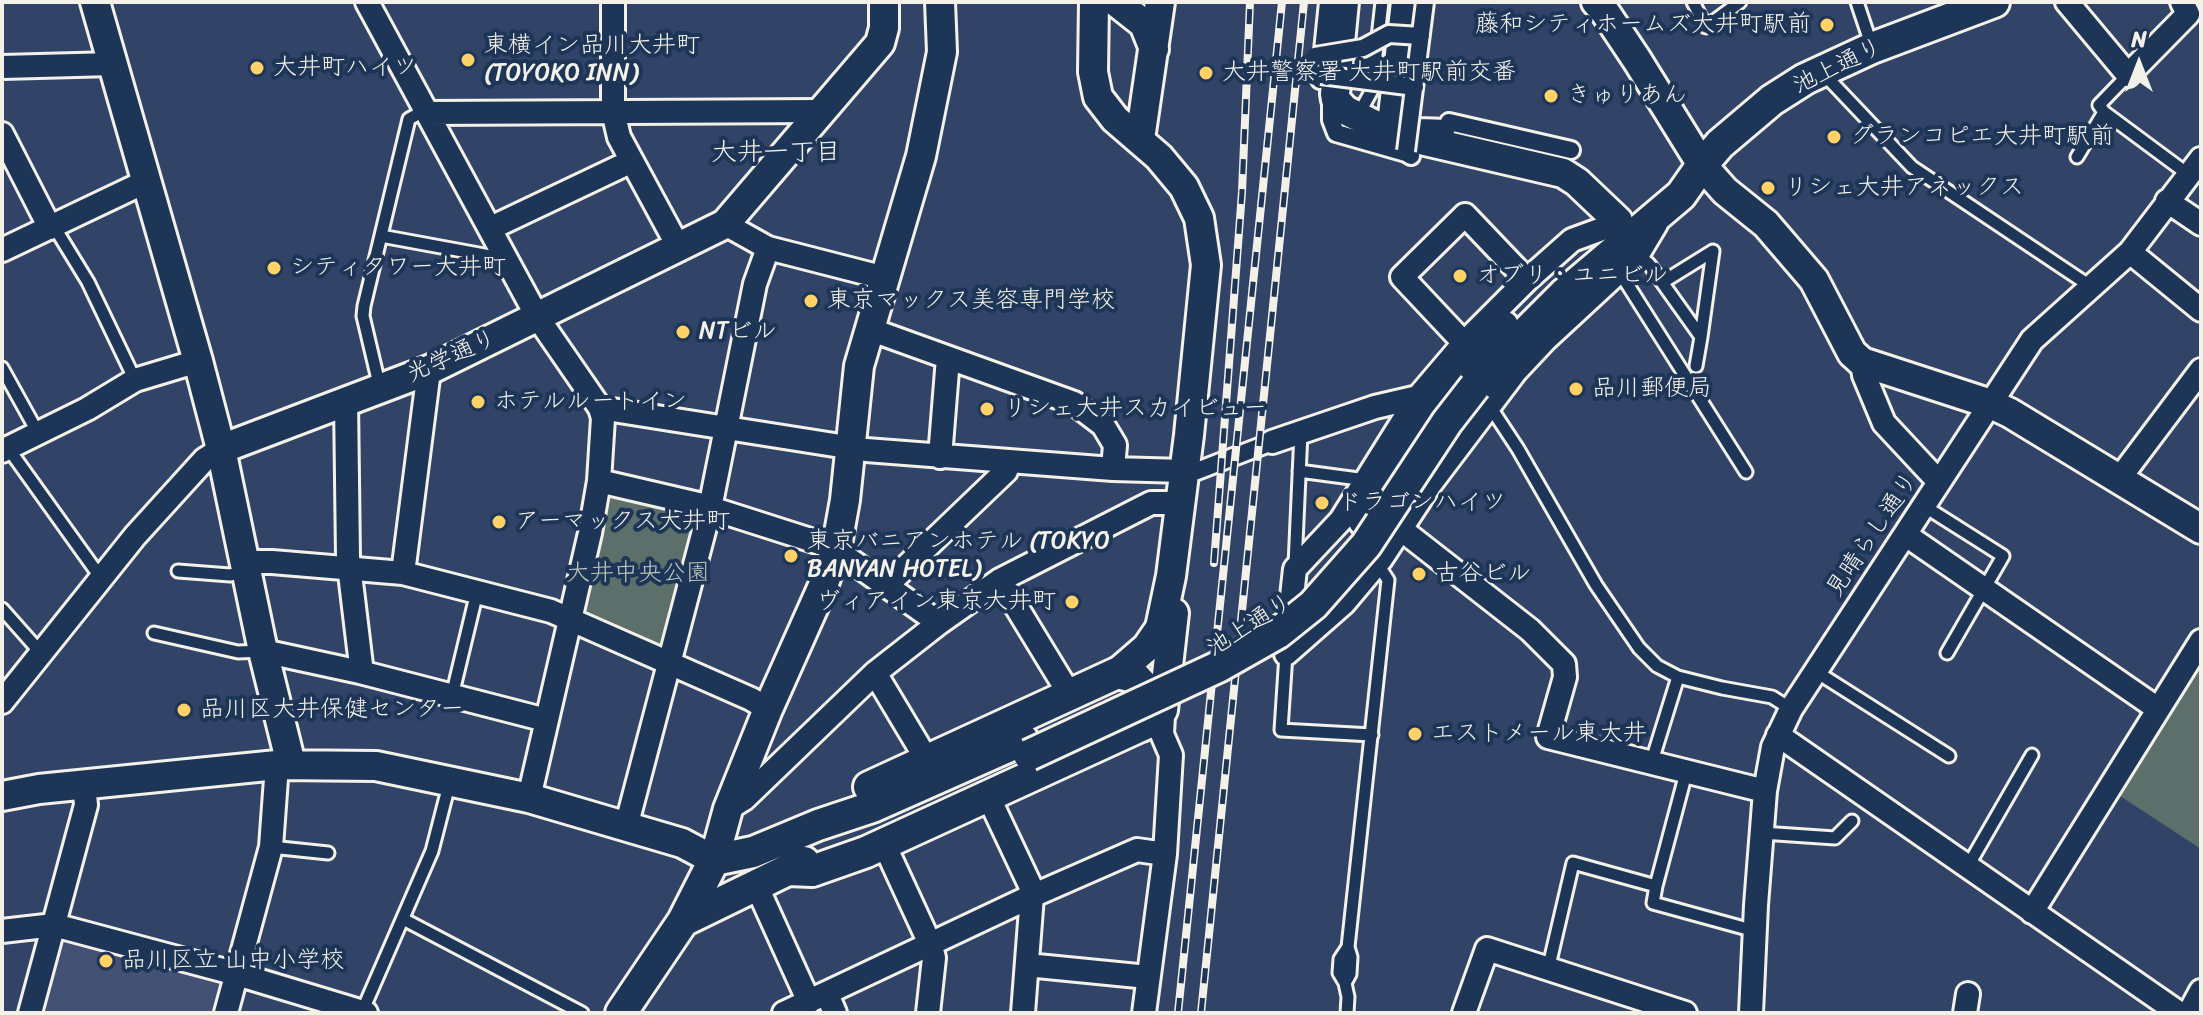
<!DOCTYPE html>
<meta charset="utf-8">
<style>
body{margin:0}
#map{position:relative;width:2203px;height:1015px;overflow:hidden;background:#314468;font-family:Sriracha,sans-serif}
canvas{display:block}
.frame{position:absolute;inset:0;border:4px solid #f4f1e8;pointer-events:none}
.north{position:absolute;left:2099px;top:24px;width:80px;height:80px;-webkit-text-stroke:6px #1d3557;paint-order:stroke;rotate:0deg;font-size:22px;font-weight:700;line-height:32px;text-align:center;color:#f4f1e8}
.north::after{content:'';display:block;margin:auto;width:28px;height:36px;background:#f4f1e8;clip-path:polygon(50% 0,100% 100%,50% 72%,0 100%)}
</style>
<div id="map">
<canvas width="2203" height="1015"></canvas>
<div class="frame"></div>
<div class="north">N</div>
</div>
<script>
const g = document.querySelector('canvas').getContext('2d');
g.lineJoin = 'round';
function fill(path, color) {
  g.fillStyle = color;
  g.fill(path, 'evenodd');
}
function shape(rows) {
  const path = new Path2D();
  for (const r of rows) {
    path.moveTo(r[0], r[1]);
    for (let i = 2; i < r.length; i += 2) path.lineTo(r[i], r[i + 1]);
  }
  return path;
}
function trace(path, color, width, dash) {
  g.strokeStyle = color;
  g.lineWidth = width;
  g.lineCap = dash ? 'butt' : 'round';
  g.setLineDash(dash || []);
  g.stroke(path);
}
function drawText(font, color, halo, rows, align = 'center') {
  g.font = font + ' Sriracha,"Klee One",sans-serif';
  g.lineWidth = 8;
  g.setLineDash([]);
  g.textBaseline = 'middle';
  g.strokeStyle = halo;
  g.fillStyle = color;
  for (const [text, x, y, turn = 0] of rows) {
    g.save();
    g.translate(x, y);
    g.rotate((+turn || 0) * Math.PI / 180);
    g.textAlign = isNaN(turn) ? turn : align;
    if (halo) g.strokeText(text, 0, 0);
    g.fillText(text, 0, 0);
    g.restore();
  }
}
fill(shape([
 [67,936,216,977,223,989,216,1013,39,1013,57,946]
]), '#435175');
fill(shape([
 [614,491,689,506,696,521,664,641,652,648,588,620,583,610,603,537,609,497],
 [2201,654,2201,849,2114,792]
]), '#5c6f6b');
const service = shape([
 [1693,2,1706,27,1740,2],
 [1857,2,1872,47],
 [1822,72,1912,167,2084,282,2090,288],
 [2128,75,2099,105,2104,112,2189,175],
 [1357,117,1372,90,1382,2],
 [2077,157,2104,112],
 [50,228,58,233,88,282,135,380],
 [381,236,506,259],
 [1638,254,1649,264,1701,337,1696,366],
 [1619,271,1746,472],
 [1663,282,1713,251,1701,337],
 [2,368,38,433],
 [380,388,363,316,364,306,409,119,418,114,427,113],
 [1489,405,1518,449,1596,585,1639,648,1657,666,1678,677,1722,688,1772,697,1791,709],
 [8,448,101,578],
 [1299,471,1366,480],
 [1924,506,2003,556,1947,653],
 [1295,565,1301,432],
 [178,571,230,575,245,572],
 [2,609,41,653],
 [154,633,238,652,263,651],
 [1286,654,1281,730,1372,735],
 [1815,671,1949,756],
 [452,696,477,592],
 [1651,764,1678,677],
 [1762,833,1835,838,1852,821],
 [271,847,328,853],
 [1968,866,2032,755],
 [1656,886,1653,903,1755,931],
 [403,919,582,1013],
 [1348,947,1388,580,1377,563],
 [1548,970,1573,863,1656,886,1686,773],
 [1345,983,1350,974,1351,957,1348,947,1340,959,1339,973,1345,983,1348,997,1347,1013],
 [362,1012,432,851,450,781]
]);
const pedestrian = shape([
 [1320,80,1328,2],
 [1362,80,1363,48],
 [1331,94,1331,120,1336,133,1406,153,1411,156],
 [1410,123,1419,127,1447,128,1449,122,1571,150],
 [1197,471,1272,442]
]);
const minor = shape([
 [367,2,538,318,600,408,603,418,599,481,590,533,529,798],
 [613,2,613,111,619,137,679,248],
 [2067,2,2128,75,2188,14,2182,2],
 [2,67,113,64],
 [427,113,823,111],
 [2,134,50,228],
 [2167,201,2201,224],
 [725,224,768,248,885,278],
 [491,228,632,161],
 [2,250,147,181],
 [2130,252,2201,310],
 [869,329,1074,403,1103,425,1115,445,1113,469],
 [1464,343,1402,277,1465,215,1527,280],
 [1862,362,1864,375,1884,423,1939,482],
 [346,400,348,557,361,665,360,672],
 [600,408,866,450,1113,469,1184,471],
 [1272,442,1375,407,1418,397],
 [2,451,87,409,135,380,198,361],
 [940,457,948,358],
 [2119,479,2201,370],
 [599,481,698,504,823,544,836,550,939,623],
 [1402,530,1530,630,1564,664,1565,677,1548,737,1765,791],
 [1906,535,2158,709],
 [243,562,272,562,403,573,551,611,751,699,768,709],
 [403,573,429,370],
 [1000,580,1070,695],
 [886,586,1006,471,1009,462],
 [1288,633,1295,569,1341,520,1418,397,1464,343,1527,280,1572,240,1613,225],
 [263,651,360,672,546,720],
 [1286,654,1344,603,1381,559,1431,483,1515,372,1545,340,1638,254,1656,224],
 [875,673,927,760],
 [2,702,135,536,205,459,221,449],
 [1778,735,2179,1013],
 [988,796,1030,885,1032,896,1023,1013],
 [728,809,744,799,875,673,939,623,1000,580,1151,503,1169,503,1178,510],
 [626,827,710,508,755,284,768,248],
 [884,844,931,946,934,958,928,1013],
 [757,887,809,1002],
 [2032,912,2201,641],
 [2,931,54,925,237,974,366,1013],
 [1027,965,1148,977],
 [827,994,835,1013],
 [30,1013,86,805,84,784],
 [226,1013,271,847,277,765],
 [784,1013,1032,896,1137,850,1165,854],
 [1144,1013,1165,854,1171,755,1162,734,1163,716],
 [1464,1013,1487,949,1685,1013],
 [1751,1013,1756,905,1765,791,1773,747,1791,709,2032,340,2130,252,2201,159],
 [1965,1013,1968,994],
 [2189,1013,2201,991]
]);
const tertiary = shape([
 [95,2,198,361,221,449,263,651,291,764],
 [1094,2,1093,72,1098,97,1115,119,1159,157,1184,187,1199,218,1206,265,1189,435,1171,576,1160,628,1147,647,1117,673],
 [1116,2,1144,24,1154,49],
 [1344,2,1335,94,1336,100,1345,110,1391,133,1563,173,1577,182,1618,221],
 [1596,2,1605,12,1637,60,1702,165,1725,191,1766,224,1814,280,1852,353,1862,362,1991,404,2010,413,2201,529],
 [1391,133,1406,2],
 [1140,139,1160,2],
 [221,449,429,370,725,224,880,43,884,28,884,2],
 [1163,710,1174,613],
 [2,796,39,789,277,765,376,766,529,798,682,843,714,860,728,809,768,709,823,586,836,550,845,500,859,366,921,156,942,52,940,2]
]);
const secondary = shape([
 [1475,386,1503,355,1564,294,1681,195,1702,165,1720,144,1772,100,1805,79,1872,48,1994,2],
 [1364,521,1460,374,1503,326],
 [869,787,1117,673,1135,677,1149,692,1151,711,1141,726],
 [788,870,812,871,866,852,1158,718],
 [683,921,804,862],
 [621,1013,683,921,714,860,753,852,818,825,872,807,1023,740]
]);
trace(service, '#f4f1e8', 17);
trace(pedestrian, '#f4f1e8', 22);
trace(minor, '#f4f1e8', 28);
trace(tertiary, '#f4f1e8', 34);
trace(secondary, '#f4f1e8', 36);
trace(service, '#1d3557', 11);
trace(pedestrian, '#1d3557', 16);
trace(minor, '#1d3557', 22);
trace(tertiary, '#1d3557', 28);
trace(secondary, '#1d3557', 30);
const rail = shape([
 [1214,563,1242,192,1250,2],
 [1178,1013,1282,2],
 [1201,1013,1304,2]
]);
trace(rail, '#f4f1e8', 8);
trace(rail, '#1d3557', 5, [15]);
const pedestrianBridge = shape([
 [1315,56,1363,48,1389,34,1421,36],
 [1321,75,1415,87],
 [1406,151,1425,2]
]);
const secondaryBridge = shape([
 [1029,755,1218,667,1278,633,1313,605,1366,545,1447,422,1475,386]
]);
trace(pedestrianBridge, '#f4f1e8', 22, []);
trace(secondaryBridge, '#f4f1e8', 36, []);
trace(pedestrianBridge, '#1d3557', 16);
trace(secondaryBridge, '#1d3557', 30);
for (const [x, y, r, color] of [
 [1827,25,8,"#ffd166"],
 [468,60,8,"#ffd166"],
 [257,68,8,"#ffd166"],
 [1206,73,8,"#ffd166"],
 [1551,96,8,"#ffd166"],
 [1834,137,8,"#ffd166"],
 [1768,188,8,"#ffd166"],
 [274,268,8,"#ffd166"],
 [1460,276,8,"#ffd166"],
 [811,301,8,"#ffd166"],
 [683,332,8,"#ffd166"],
 [1576,389,8,"#ffd166"],
 [478,402,8,"#ffd166"],
 [987,409,8,"#ffd166"],
 [1322,503,8,"#ffd166"],
 [499,522,8,"#ffd166"],
 [791,556,8,"#ffd166"],
 [1419,574,8,"#ffd166"],
 [1072,602,8,"#ffd166"],
 [184,710,8,"#ffd166"],
 [1415,734,8,"#ffd166"],
 [106,961,8,"#ffd166"]
]) {
  const dot = new Path2D();
  dot.arc(x, y, r, 0, 2 * Math.PI);
  g.fillStyle = color;
  g.fill(dot);
  trace(dot, '#1d3557', 3);
}
drawText('24px', '#f4f1e8', '#1d3557', [
 ["藤和シティホームズ大井町駅前",1811,25,"right"],
 ["東横イン品川大井町",484,46],
 ["(TOYOKO INN)",484,74],
 ["大井町ハイツ",273,68],
 ["大井警察署 大井町駅前交番",1222,73],
 ["きゅりあん",1567,96],
 ["グランコピエ大井町駅前",1850,137],
 ["リシェ大井アネックス",1784,188],
 ["シティタワー大井町",290,268],
 ["オブリ・ユニビル",1476,276],
 ["東京マックス美容専門学校",827,301],
 ["NTビル",699,332],
 ["品川郵便局",1592,389],
 ["ホテルルートイン",494,402],
 ["リシェ大井スカイビュー",1003,409],
 ["ドラゴンハイツ",1338,503],
 ["アーマックス大井町",515,522],
 ["東京バニアンホテル (TOKYO",807,542],
 ["BANYAN HOTEL)",807,570],
 ["古谷ビル",1435,574],
 ["ヴィアイン東京大井町",1056,602,"right"],
 ["品川区大井保健センター",200,710],
 ["エストメール東大井",1431,734],
 ["品川区立 山中小学校",122,961]
], 'left');
drawText('24px', '#f4f1e8', '#1d3557', [
 ["池上通り",1838,67,-26],
 ["光学通り",452,357,-24],
 ["見晴らし通り",1873,535,-56],
 ["池上通り",1250,626,-32]
]);
drawText('24px', '#bfc4bc', '#1d3557', [
 ["大井中央公園",638,574]
]);
drawText('26px', '#f4f1e8', '#1d3557', [
 ["大井一丁目",776,153]
]);
</script>
